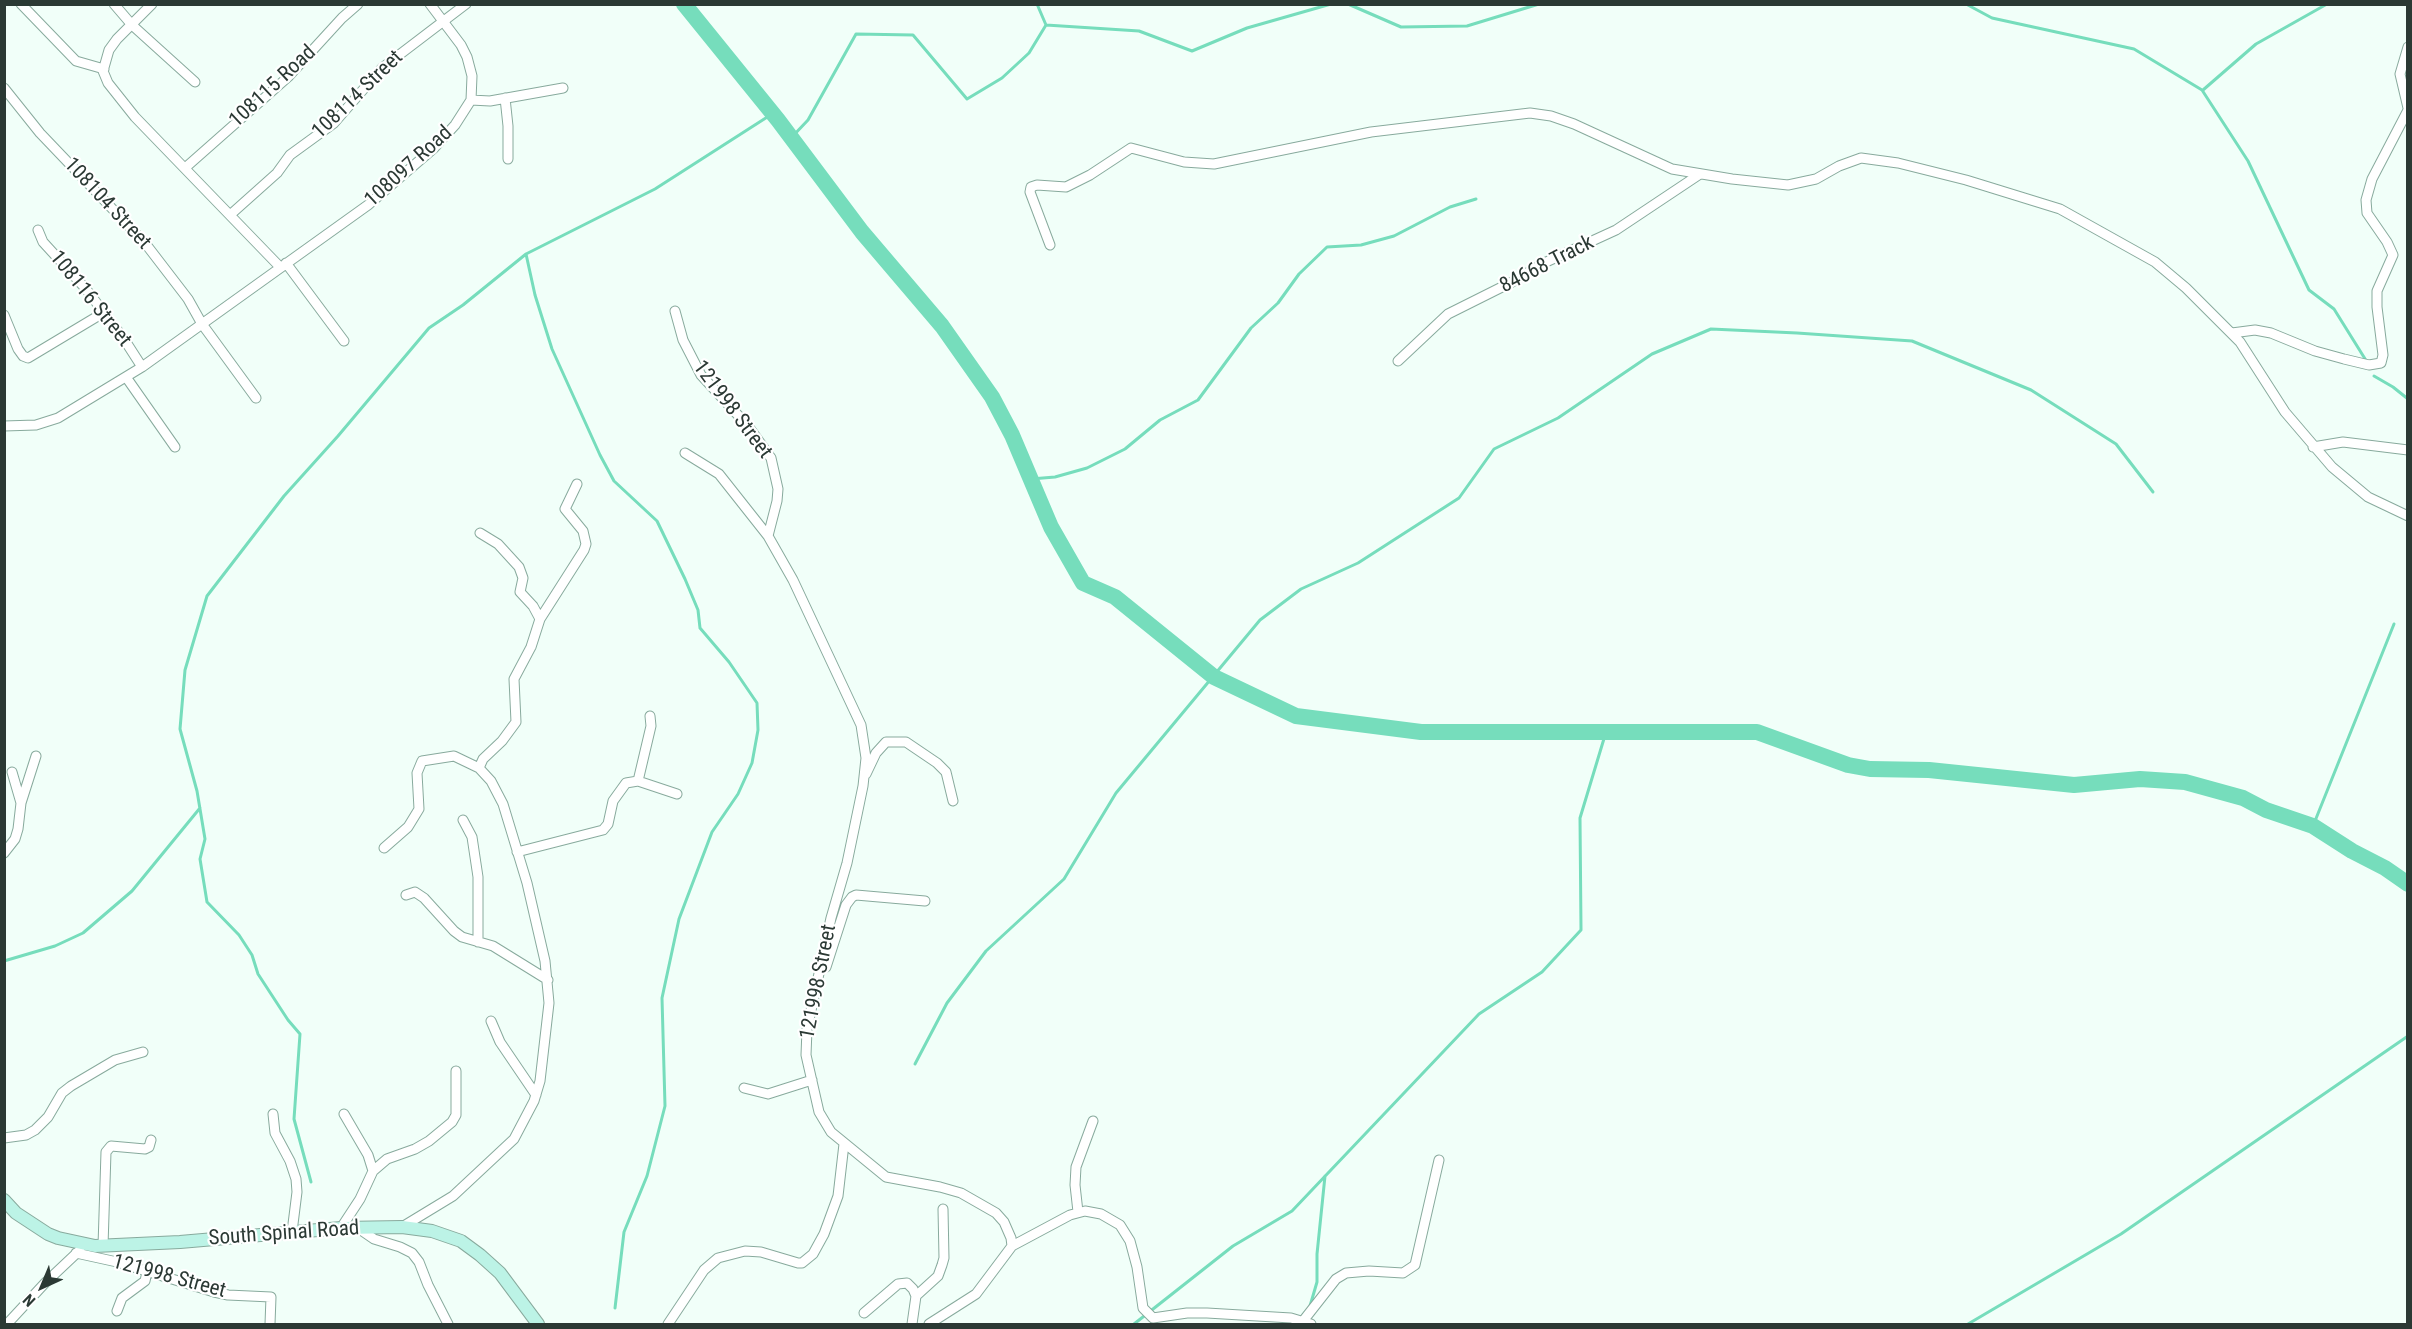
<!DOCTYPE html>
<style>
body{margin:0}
#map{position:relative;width:2412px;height:1329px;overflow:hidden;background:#f1fff9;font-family:"Roboto Condensed",sans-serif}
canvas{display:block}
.frame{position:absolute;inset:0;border:6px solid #2b3934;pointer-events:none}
.north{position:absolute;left:12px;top:1257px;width:60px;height:60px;-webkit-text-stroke:4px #fff;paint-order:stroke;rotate:224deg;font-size:16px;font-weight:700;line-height:24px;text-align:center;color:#2b3934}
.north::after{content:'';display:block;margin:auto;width:21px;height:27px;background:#2b3934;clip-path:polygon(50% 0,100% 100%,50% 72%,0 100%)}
</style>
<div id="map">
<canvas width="2412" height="1329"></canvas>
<div class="frame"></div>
<div class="north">N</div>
</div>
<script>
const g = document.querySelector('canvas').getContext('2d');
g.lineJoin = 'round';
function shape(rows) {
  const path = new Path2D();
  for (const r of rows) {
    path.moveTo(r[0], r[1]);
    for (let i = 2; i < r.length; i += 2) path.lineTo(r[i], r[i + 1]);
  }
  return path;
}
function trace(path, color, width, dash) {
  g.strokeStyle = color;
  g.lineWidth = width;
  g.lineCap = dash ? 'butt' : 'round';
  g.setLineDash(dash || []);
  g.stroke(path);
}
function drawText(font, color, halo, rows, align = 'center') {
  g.font = font + ' "Roboto Condensed",sans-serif';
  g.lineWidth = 4.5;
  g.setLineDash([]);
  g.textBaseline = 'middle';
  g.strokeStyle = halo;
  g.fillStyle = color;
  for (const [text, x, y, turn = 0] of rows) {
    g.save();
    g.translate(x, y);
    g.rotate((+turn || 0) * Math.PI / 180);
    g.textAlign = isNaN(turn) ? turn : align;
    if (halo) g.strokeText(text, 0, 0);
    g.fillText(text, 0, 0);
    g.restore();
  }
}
trace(shape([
 [1348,4,1401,27,1467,26,1539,4],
 [1966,4,1992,18,2134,49,2202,90,2248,161,2309,290,2334,309,2367,362],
 [1046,25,1139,31,1192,51,1247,28,1331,4],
 [2203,90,2256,44,2327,4],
 [791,138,808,120,856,34,913,35,967,99,1002,78,1029,53,1046,25,1037,4],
 [526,254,535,295,552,349,600,455,614,481,657,521,685,579,698,610,700,628,729,662,757,703,758,730,752,763,738,794,712,832,679,919,662,998,665,1106,647,1176,624,1232,615,1308],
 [2374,376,2393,387,2408,399],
 [1031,479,1055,477,1087,468,1125,449,1160,420,1198,400,1251,328,1278,303,1299,274,1327,247,1361,245,1394,236,1450,207,1476,199],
 [2313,826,2394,624],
 [4,961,55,946,83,933,132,891,200,808],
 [915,1064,947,1003,986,951,1064,879,1116,793,1260,620,1301,589,1358,563,1459,498,1494,449,1558,418,1652,354,1711,329,1797,333,1912,341,2031,390,2116,444,2153,492],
 [311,1182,294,1119,300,1034,288,1020,258,974,252,955,239,935,207,902,200,859,205,839,197,791,180,729,185,670,207,596,284,496,338,436,429,328,463,305,526,254,655,189,772,114],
 [1310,1306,1317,1282,1317,1254,1325,1176],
 [1134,1324,1233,1246,1292,1211,1479,1014,1542,972,1581,930,1580,818,1606,732],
 [1968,1324,2121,1234,2408,1036]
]), '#76ddbc', 3);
trace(shape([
 [684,4,778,120,862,232,942,326,992,397,1012,435,1051,527,1083,583,1115,597,1214,677,1296,716,1421,732,1757,732,1848,765,1870,769,1929,770,2074,785,2140,779,2185,782,2243,798,2266,810,2313,826,2352,851,2385,868,2408,884]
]), '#76ddbc', 16);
const street = shape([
 [21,4,76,61,104,69],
 [114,4,132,25,195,82],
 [152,4,117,39,109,50,103,71,108,83,135,117,280,267],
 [2408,47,2400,74,2408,108],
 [4,88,40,133,145,243,188,299,202,324,256,398],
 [505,98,508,126,508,159],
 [471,100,490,101,563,88],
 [185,168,288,77,342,18,358,4],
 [230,215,277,173,290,155,334,123,382,68,466,4],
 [38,230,43,242,86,289,124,339,142,367],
 [1050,245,1030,192,1031,187,1037,185,1066,187,1090,175,1131,148,1184,162,1214,164,1371,132,1530,113,1551,116,1574,124,1672,169,1732,179,1788,185,1816,179,1839,166,1861,158,1898,163,1966,180,2060,209,2155,262,2186,288,2240,342,2285,412,2332,467,2368,497,2408,516],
 [286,263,344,341],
 [675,311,683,340,701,375,748,426,771,458,778,489,777,501,768,536,793,580,861,725,866,758,863,786,847,863,831,918,807,1029,806,1055,819,1112,831,1132,886,1177,940,1187,961,1193,996,1213,1004,1222,1011,1238,1012,1246,976,1294,929,1324],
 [4,315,18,349,23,356,28,358,103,313],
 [2232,333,2255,330,2271,333,2315,351,2344,359,2369,365,2381,363,2383,355,2377,307,2377,291,2393,255,2387,242,2367,213,2366,200,2372,179,2408,110],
 [1398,361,1448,314,1512,282,1544,263,1616,230,1700,174],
 [126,377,175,447],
 [4,426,36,425,58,418,142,367,368,205,434,148,455,125,471,100,472,76,467,57,461,45,430,4],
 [2313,447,2343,442,2408,450],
 [685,453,719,474,768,536],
 [480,533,498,544,519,567,523,578,520,592,533,606,540,619],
 [479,768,483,759,502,741,516,722,514,679,531,647,540,619,584,550,586,544,583,531,565,509,577,484],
 [12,772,21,803],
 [866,774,876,753,886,742,906,742,937,763,946,772,953,801],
 [638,781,651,726,650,716],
 [463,820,472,837,478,877,478,942],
 [384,848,408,827,419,809,417,773,422,761,454,756,479,768,491,781,503,804,527,883,545,961,549,1003,540,1081,534,1101,514,1139,453,1196,402,1227],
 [517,852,603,830,608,824,613,801,626,783,638,781,677,794],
 [4,853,15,839,18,829,21,803,36,756],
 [406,895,415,892,424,898,454,931,462,937,493,946,548,980],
 [826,967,846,905,852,897,856,895,925,901],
 [491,1021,500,1042,536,1095],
 [744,1088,768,1094,812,1080],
 [273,1114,275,1133,290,1161,296,1179,297,1192,292,1232],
 [344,1114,368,1155,373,1171],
 [4,1138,26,1135,35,1130,48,1117,62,1093,71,1086,115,1060,143,1052],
 [1078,1212,1075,1185,1076,1167,1093,1121],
 [341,1228,360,1199,373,1171,387,1159,415,1149,429,1141,452,1122,456,1115,456,1071],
 [358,1228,374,1239,400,1247,412,1253,419,1262,428,1285,448,1324],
 [103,1246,106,1152,111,1146,145,1149,149,1147,151,1140],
 [1012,1246,1070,1215,1085,1211,1101,1214,1120,1225,1130,1241,1137,1267,1143,1308,1153,1318,1187,1313,1207,1313,1291,1318,1311,1324],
 [76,1253,117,1262,214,1292,228,1295,271,1297,270,1324],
 [117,1311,122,1298,145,1281,147,1272],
 [864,1313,898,1284,907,1283,913,1289,916,1296],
 [1303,1321,1336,1279,1346,1273,1369,1271,1403,1273,1415,1265,1439,1160],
 [7,1324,45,1283,80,1250],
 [668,1324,704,1270,718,1258,745,1251,761,1252,798,1263,802,1263,813,1254,824,1234,838,1196,844,1144],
 [912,1324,916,1296,938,1276,942,1265,944,1258,943,1209]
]);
const secondary = shape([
 [4,1200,16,1213,48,1234,58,1238,95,1246,180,1242,341,1228,402,1227,432,1231,461,1241,480,1255,500,1273,538,1324]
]);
trace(street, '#88aa9d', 11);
trace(secondary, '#88aa9d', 14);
trace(street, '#fff', 9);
trace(secondary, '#bcf3e6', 12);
drawText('21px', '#2b3934', '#fff', [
 ["108115 Road",273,87,-43],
 ["108114 Street",358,95,-44],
 ["108097 Road",409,167,-42],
 ["108104 Street",107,204,47],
 ["84668 Track",1547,265,-27],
 ["108116 Street",90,299,51],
 ["121998 Street",732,410,53],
 ["121998 Street",819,982,-79],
 ["South Spinal Road",284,1234,-4],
 ["121998 Street",169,1277,15]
]);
</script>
